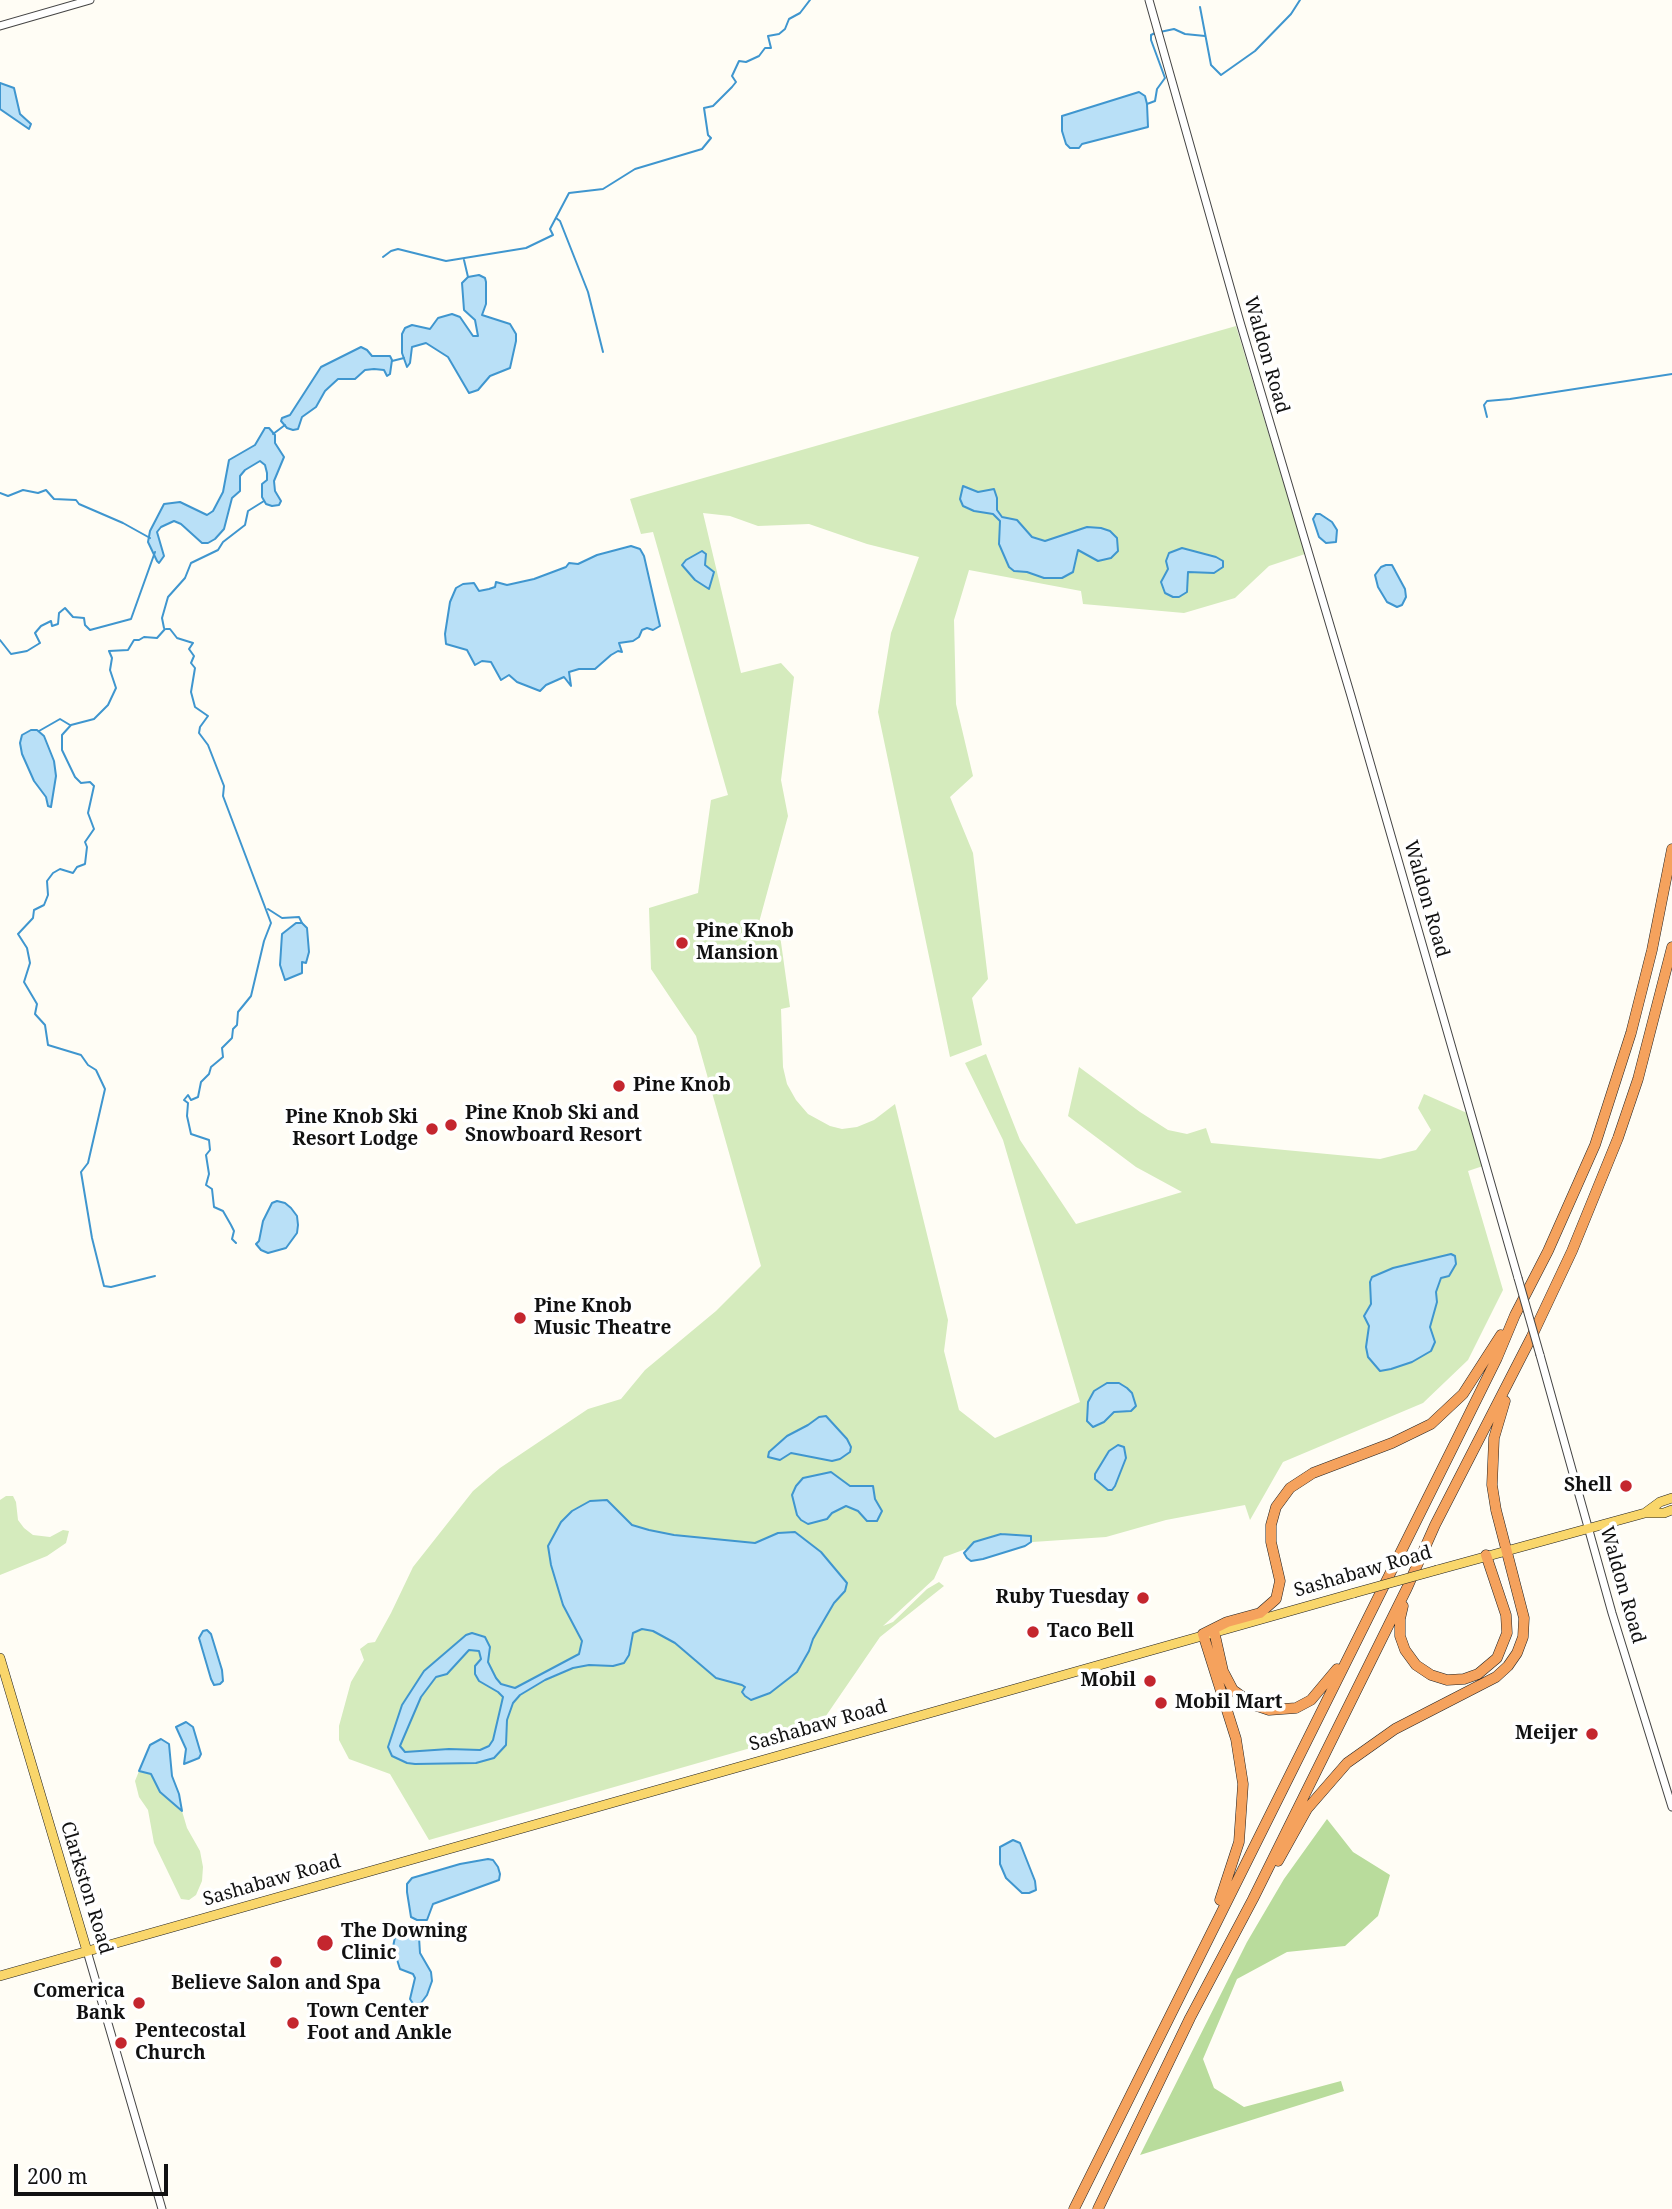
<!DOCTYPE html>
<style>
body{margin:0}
#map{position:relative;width:1672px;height:2209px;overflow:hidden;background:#fffdf5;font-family:"Noto Serif",serif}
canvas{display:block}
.scale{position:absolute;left:14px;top:2164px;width:154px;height:32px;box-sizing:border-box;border:4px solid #111;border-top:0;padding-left:9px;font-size:21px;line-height:24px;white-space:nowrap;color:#111;-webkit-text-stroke:5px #fff;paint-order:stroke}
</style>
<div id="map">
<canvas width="1672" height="2209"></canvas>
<div class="scale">200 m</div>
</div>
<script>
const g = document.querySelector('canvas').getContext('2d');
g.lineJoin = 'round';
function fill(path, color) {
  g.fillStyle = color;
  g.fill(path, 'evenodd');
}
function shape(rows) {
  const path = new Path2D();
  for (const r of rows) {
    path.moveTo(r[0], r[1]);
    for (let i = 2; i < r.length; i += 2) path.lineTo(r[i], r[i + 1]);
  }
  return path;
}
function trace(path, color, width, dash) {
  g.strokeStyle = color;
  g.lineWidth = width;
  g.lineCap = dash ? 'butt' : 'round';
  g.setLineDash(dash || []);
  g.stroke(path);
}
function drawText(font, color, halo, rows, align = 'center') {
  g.font = font + ' "Noto Serif",serif';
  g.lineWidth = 7;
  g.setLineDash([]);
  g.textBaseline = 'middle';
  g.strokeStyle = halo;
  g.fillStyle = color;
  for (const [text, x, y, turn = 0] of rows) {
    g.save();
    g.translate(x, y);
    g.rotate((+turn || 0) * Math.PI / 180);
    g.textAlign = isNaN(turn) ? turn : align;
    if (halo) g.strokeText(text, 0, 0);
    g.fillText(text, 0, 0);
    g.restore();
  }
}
fill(shape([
 [1236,326,1305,554,1269,566,1235,598,1184,613,1083,604,1081,591,969,570,954,620,956,704,973,776,950,797,973,853,988,979,972,998,982,1045,950,1057,878,712,891,633,919,557,867,544,809,524,758,526,730,516,703,513,741,673,781,663,794,677,781,780,788,816,758,926,779,928,790,1007,781,1009,783,1067,787,1084,796,1100,808,1114,830,1126,842,1129,857,1127,874,1120,895,1104,948,1320,944,1351,959,1410,995,1438,1080,1402,1003,1140,965,1063,986,1054,1020,1140,1076,1224,1182,1192,1136,1167,1068,1116,1079,1067,1140,1112,1168,1130,1187,1134,1206,1128,1211,1143,1380,1159,1416,1150,1431,1130,1418,1108,1424,1094,1467,1113,1483,1166,1468,1171,1503,1290,1468,1360,1423,1403,1283,1462,1250,1520,1245,1505,1166,1520,1106,1537,974,1546,944,1557,934,1579,883,1626,893,1622,927,1589,939,1582,944,1586,880,1637,817,1729,429,1840,390,1774,349,1759,339,1740,339,1726,351,1682,364,1660,360,1649,368,1643,375,1642,391,1613,413,1567,473,1491,500,1468,588,1409,621,1399,645,1370,716,1311,761,1266,696,1036,651,969,649,908,698,893,711,800,728,795,653,532,641,534,630,499],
 [6,1496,13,1496,16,1502,18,1520,24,1528,33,1535,50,1537,63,1530,69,1531,66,1543,47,1556,0,1575,0,1500],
 [139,1771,151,1774,160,1792,182,1811,187,1828,200,1851,203,1867,202,1881,196,1895,189,1900,181,1899,154,1843,148,1810,139,1797,135,1781]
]), '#d5ebbd');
fill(shape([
 [1327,1819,1353,1852,1390,1875,1378,1916,1345,1946,1287,1952,1237,1979,1203,2059,1214,2088,1244,2107,1341,2081,1344,2091,1140,2155,1247,1942,1284,1879]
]), '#b9dc9c');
const water = shape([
 [0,83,14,88,20,114,31,124,29,129,0,109,0,83],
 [1139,92,1145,96,1147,104,1148,127,1082,144,1079,148,1070,148,1066,144,1062,131,1062,116,1139,92],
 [479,275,485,278,486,282,486,304,482,315,510,324,516,334,516,341,510,368,490,376,478,390,469,393,448,357,426,343,412,347,410,363,407,367,402,353,402,334,405,328,412,325,430,329,438,318,452,314,460,317,473,336,478,336,475,320,464,310,462,283,468,277,479,275],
 [361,347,367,350,372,356,390,356,392,360,390,374,387,376,384,370,374,369,365,370,355,379,338,379,325,391,316,407,302,417,298,429,293,430,287,428,281,421,282,418,290,415,321,367,361,347],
 [265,428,269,428,275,435,275,443,284,457,274,481,275,491,281,501,279,505,272,506,266,504,262,497,262,484,267,480,267,473,265,465,260,461,245,470,240,476,240,491,232,498,224,529,215,539,208,543,202,543,181,524,174,521,161,527,157,532,164,556,159,563,157,561,148,542,150,531,164,504,180,502,207,515,213,511,223,492,229,460,255,445,265,428],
 [963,486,978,492,994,489,997,498,997,510,1002,517,1017,520,1032,537,1045,541,1087,527,1101,528,1110,531,1117,538,1118,551,1111,558,1098,561,1078,550,1073,572,1062,578,1044,578,1027,572,1014,571,1009,567,999,544,1000,521,993,514,974,511,963,506,960,499,963,486],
 [1316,514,1320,514,1332,522,1337,530,1336,542,1326,543,1319,537,1313,519,1316,514],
 [631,546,640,549,644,556,660,626,653,630,647,628,642,630,639,637,633,641,619,643,622,652,618,651,611,655,595,669,579,669,569,672,571,686,564,677,546,685,540,691,517,682,509,675,501,680,491,662,482,661,475,665,467,650,446,644,445,634,450,602,456,588,463,584,474,583,479,591,489,589,495,587,496,582,507,585,534,579,566,567,569,563,578,564,597,555,631,546],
 [1182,548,1216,557,1223,561,1223,567,1214,573,1188,572,1187,592,1179,597,1173,597,1165,593,1161,582,1168,569,1166,561,1169,553,1182,548],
 [702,551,706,554,705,565,714,572,709,589,695,580,682,565,686,560,702,551],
 [1386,565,1392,565,1405,589,1406,597,1402,605,1397,607,1387,602,1378,587,1375,575,1381,567,1386,565],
 [31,730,37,730,44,736,54,761,56,776,51,807,48,806,46,797,34,781,22,754,20,743,22,735,31,730],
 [296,923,302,923,307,928,309,952,306,963,302,962,302,973,285,980,280,965,282,934,296,923],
 [277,1201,285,1203,291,1208,297,1216,298,1225,297,1233,286,1248,268,1253,261,1250,256,1244,259,1241,263,1221,272,1203,277,1201],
 [1451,1254,1455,1256,1456,1264,1449,1276,1441,1278,1436,1292,1437,1302,1430,1327,1435,1342,1431,1351,1412,1362,1391,1369,1380,1371,1368,1357,1366,1347,1369,1326,1364,1316,1371,1304,1370,1282,1372,1277,1393,1268,1451,1254],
 [1107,1383,1119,1383,1127,1388,1132,1393,1136,1406,1131,1411,1114,1412,1104,1422,1093,1427,1087,1421,1088,1402,1094,1391,1107,1383],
 [826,1416,847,1439,851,1447,850,1452,840,1459,832,1461,791,1453,780,1460,768,1457,769,1452,787,1436,808,1425,819,1417,826,1416],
 [1118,1445,1124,1447,1126,1458,1115,1486,1112,1490,1108,1490,1095,1479,1095,1474,1109,1451,1118,1445],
 [831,1472,850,1486,873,1486,875,1499,882,1511,877,1521,867,1521,858,1511,846,1506,832,1513,827,1519,808,1524,801,1520,797,1515,792,1495,796,1486,803,1478,831,1472],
 [607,1500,632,1525,649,1530,674,1535,755,1543,778,1533,795,1532,821,1552,847,1583,845,1591,834,1603,813,1639,809,1651,797,1672,770,1693,751,1700,745,1696,742,1692,745,1687,742,1685,716,1678,675,1643,653,1631,642,1629,633,1633,629,1655,624,1663,613,1666,589,1665,573,1668,545,1680,520,1695,513,1703,507,1720,506,1745,494,1758,476,1763,415,1764,407,1763,392,1756,388,1747,402,1705,424,1671,466,1635,472,1633,485,1637,490,1647,488,1662,496,1678,501,1684,515,1688,579,1654,582,1641,563,1605,551,1565,548,1546,561,1522,572,1511,590,1501,607,1500],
 [469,1650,479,1651,481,1659,475,1666,475,1674,479,1681,498,1692,503,1697,493,1740,489,1746,480,1750,449,1749,405,1752,400,1746,421,1697,436,1677,447,1674,469,1650],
 [1001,1534,1031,1536,1031,1542,1025,1546,983,1559,971,1561,967,1558,964,1553,974,1542,1001,1534],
 [207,1630,211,1634,222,1670,223,1681,220,1684,214,1685,211,1679,199,1638,203,1631,207,1630],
 [186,1722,193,1727,201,1754,199,1758,184,1764,186,1749,176,1727,186,1722],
 [161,1739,169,1744,172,1776,179,1794,182,1811,160,1792,151,1774,139,1771,150,1745,161,1739],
 [1013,1840,1020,1843,1035,1881,1036,1890,1029,1893,1022,1893,1006,1878,1000,1864,1000,1847,1013,1840],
 [488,1859,493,1860,498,1867,500,1874,499,1880,433,1904,427,1920,417,1920,411,1917,407,1892,407,1884,412,1878,460,1864,488,1859],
 [402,1931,416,1932,419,1937,420,1953,431,1972,432,1981,427,1995,421,2003,414,2005,410,1999,415,1978,413,1974,400,1969,393,1947,395,1937,402,1931]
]);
fill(water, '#b9e0f7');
trace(water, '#3f96cf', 2);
trace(shape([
 [1200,7,1211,65,1221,75,1255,51,1291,14,1300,0],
 [1160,32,1174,29,1185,34,1205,36],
 [1147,104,1155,101,1157,89,1165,78,1151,40,1151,35,1155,33],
 [556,218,560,221,588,292,603,352],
 [383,257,391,251,398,249,446,261,526,248,553,235,550,229,569,193,603,189,635,169,702,149,711,138,708,135,704,108,713,106,732,87,736,82,732,76,739,61,746,62,759,56,765,48,771,48,768,36,779,34,785,29,789,19,800,13,810,0],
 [464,260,468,277],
 [392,361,404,358],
 [1487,417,1484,405,1487,401,1510,399,1672,374],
 [273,434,285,425],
 [0,493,8,496,23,490,38,493,46,490,54,499,76,500,79,504,123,523,150,538],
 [164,628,162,618,168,597,185,578,191,563,218,550,223,542,245,525,248,511,264,501],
 [166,629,170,629,177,638,193,643,189,649,194,656,191,663,195,668,191,692,195,707,208,716,200,727,199,733,208,745,224,786,223,796,271,923,264,941,251,996,238,1012,237,1025,233,1029,232,1038,222,1048,223,1057,211,1067,209,1074,201,1082,198,1097,191,1100,188,1095,184,1100,188,1103,187,1116,191,1134,209,1140,210,1150,206,1155,209,1174,206,1185,212,1189,214,1207,223,1211,231,1225,234,1231,232,1239,236,1243],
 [0,640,11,654,27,651,40,643,35,633,41,626,51,621,52,626,58,624,59,613,65,608,73,617,84,618,85,625,90,630,131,619,155,552],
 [39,731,60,719,70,725],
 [268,909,282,918,299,917,302,923],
 [155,1276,111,1287,104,1286,92,1238,81,1172,88,1163,105,1089,96,1070,88,1065,81,1055,48,1045,45,1025,35,1014,37,1004,24,982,30,963,27,948,18,934,33,918,34,910,44,905,48,895,47,881,53,873,60,869,73,873,77,867,85,864,87,847,85,842,94,829,88,813,94,786,90,782,81,783,75,777,62,750,62,735,71,725,94,719,108,705,116,688,110,670,112,658,109,651,128,650,134,640,139,640,144,637,157,638,165,629]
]), '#3f96cf', 2);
const minor = shape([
 [1149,0,1240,322,1351,696,1518,1278],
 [0,26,90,0],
 [1540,1355,1612,1613,1672,1807],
 [87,1951,162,2209]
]);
const major = shape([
 [1645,1513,1660,1502,1672,1498],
 [1437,1570,1645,1513,1664,1513,1672,1510],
 [0,1658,87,1951],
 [0,1976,1354,1593]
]);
const highway = shape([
 [1403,1606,1400,1619,1400,1636,1405,1650,1416,1665,1431,1675,1447,1680,1464,1679,1478,1674,1497,1658,1507,1633,1506,1615,1486,1555],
 [1214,1631,1223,1671,1233,1690,1254,1705,1269,1710,1296,1708,1311,1700,1337,1669],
 [1278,1861,1307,1809,1347,1763,1395,1729,1496,1677,1508,1666,1517,1653,1523,1637,1524,1618,1496,1510,1492,1485,1494,1438,1505,1401],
 [1220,1900,1239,1842,1243,1784,1236,1739,1203,1634,1227,1622,1260,1613,1276,1599,1280,1581,1271,1542,1271,1525,1276,1507,1290,1488,1313,1473,1392,1443,1431,1424,1463,1394,1501,1335],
 [1074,2209,1454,1445,1497,1358,1515,1315,1548,1251,1595,1145,1631,1033,1652,950,1672,849],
 [1098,2209,1190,2018,1253,1899,1407,1588,1435,1525,1531,1338,1572,1251,1618,1138,1638,1079,1672,947]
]);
trace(minor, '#444', 9);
trace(major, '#222', 10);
trace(highway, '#222', 11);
trace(minor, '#fff', 7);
trace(major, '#f9d66b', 9);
trace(highway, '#f5a25d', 10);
const minorBridge = shape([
 [1518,1278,1540,1355]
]);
const majorBridge = shape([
 [1354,1593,1437,1570]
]);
trace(minorBridge, '#444', 9, []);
trace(majorBridge, '#222', 10, []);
trace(minorBridge, '#fff', 7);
trace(majorBridge, '#f9d66b', 9);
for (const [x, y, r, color] of [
 [682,943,7,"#c4262e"],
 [619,1086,7,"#c4262e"],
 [451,1125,7,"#c4262e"],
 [432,1129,7,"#c4262e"],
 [520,1318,7,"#c4262e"],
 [1626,1486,7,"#c4262e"],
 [1143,1598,7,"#c4262e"],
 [1033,1632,7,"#c4262e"],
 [1150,1681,7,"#c4262e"],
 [1161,1703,7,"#c4262e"],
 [1592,1734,7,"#c4262e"],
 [325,1943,9,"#c4262e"],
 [276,1962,7,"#c4262e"],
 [139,2003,7,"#c4262e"],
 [293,2023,7,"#c4262e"],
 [121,2043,7,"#c4262e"]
]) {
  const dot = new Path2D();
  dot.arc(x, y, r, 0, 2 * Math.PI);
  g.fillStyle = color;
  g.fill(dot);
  trace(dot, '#fff', 2.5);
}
drawText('19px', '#111', '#fff', [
 ["Waldon Road",1266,355,74],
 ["Waldon Road",1426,899,74],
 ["Sashabaw Road",1363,1572,-16],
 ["Waldon Road",1622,1585,74],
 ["Sashabaw Road",818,1726,-16],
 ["Sashabaw Road",272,1881,-16],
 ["Clarkston Road",86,1888,73]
]);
drawText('bold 19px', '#111', '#fff', [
 ["Pine Knob",696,932],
 ["Mansion",696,954],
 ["Pine Knob",633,1086],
 ["Pine Knob Ski and",465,1114],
 ["Snowboard Resort",465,1136],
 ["Pine Knob Ski",418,1118,"right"],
 ["Resort Lodge",418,1140,"right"],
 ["Pine Knob",534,1307],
 ["Music Theatre",534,1329],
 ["Shell",1612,1486,"right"],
 ["Ruby Tuesday",1129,1598,"right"],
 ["Taco Bell",1047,1632],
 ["Mobil",1136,1681,"right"],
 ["Mobil Mart",1175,1703],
 ["Meijer",1578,1734,"right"],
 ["The Downing",341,1932],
 ["Clinic",341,1954],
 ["Believe Salon and Spa",276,1984,"center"],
 ["Comerica",125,1992,"right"],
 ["Bank",125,2014,"right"],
 ["Town Center",307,2012],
 ["Foot and Ankle",307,2034],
 ["Pentecostal",135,2032],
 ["Church",135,2054]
], 'left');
</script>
